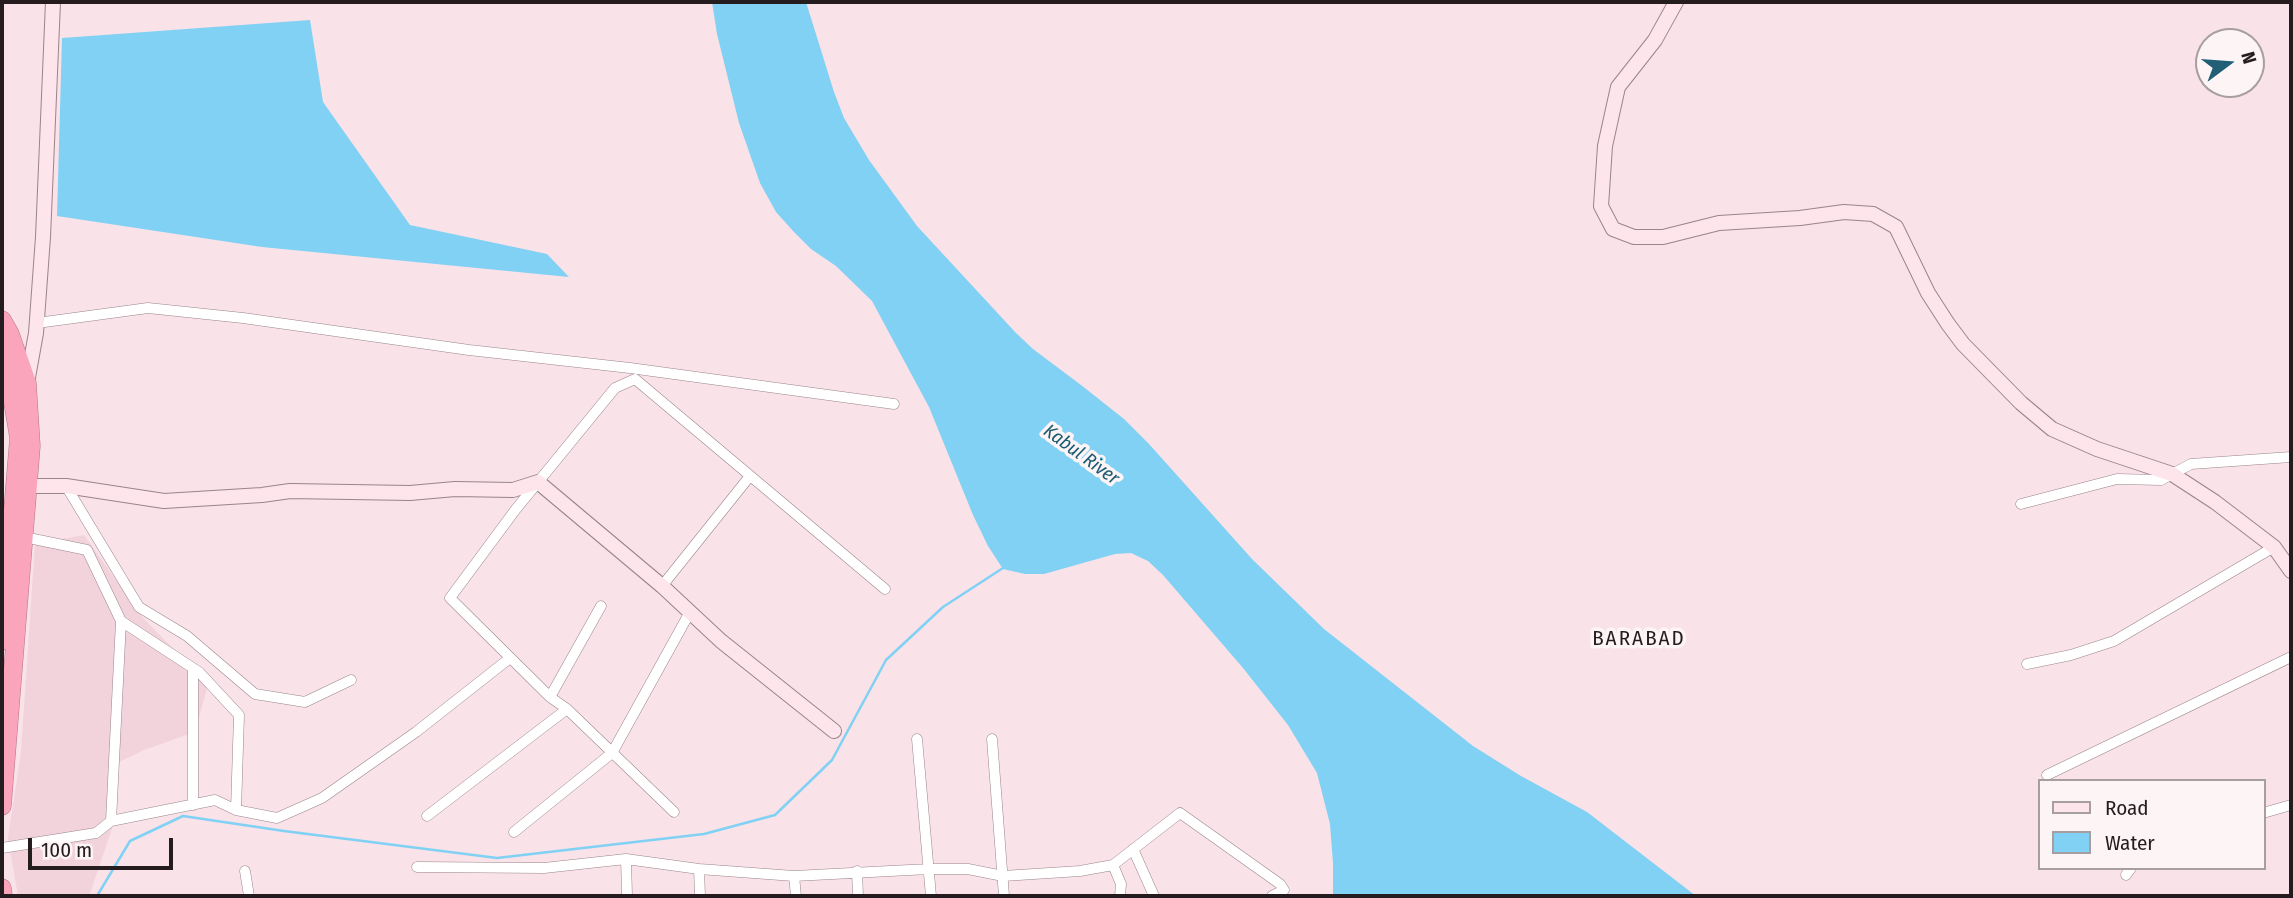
<!DOCTYPE html>
<style>
body{margin:0}
#map{position:relative;width:2293px;height:898px;overflow:hidden;background:#f9e2e8;font-family:"Fira Sans Condensed",sans-serif}
canvas{display:block}
.frame{position:absolute;inset:0;border:4px solid #241c1e;pointer-events:none}
.legend{position:absolute;left:2038px;top:779px;width:228px;height:91px;box-sizing:border-box;background:#fdf4f6;border:2px solid #a69ea0;margin:0;padding:9px 12px;list-style:none;font-size:21px;color:#241c1e}
.legend li{display:flex;align-items:center;gap:14px;height:35px}
.legend b{width:35px;border:2px solid #a69ea0}
.north{position:absolute;left:2195px;top:28px;width:70px;height:70px;box-sizing:border-box;background:#fdf4f6;border:2px solid #a69ea0;border-radius:50%;rotate:74deg;font-size:19px;font-weight:700;line-height:28px;text-align:center;color:#241c1e}
.north::after{content:'';display:block;margin:auto;width:24px;height:32px;background:#225f77;clip-path:polygon(50% 0,100% 100%,50% 72%,0 100%)}
.scale{position:absolute;left:28px;top:838px;width:145px;height:32px;box-sizing:border-box;border:4px solid #241c1e;border-top:0;padding-left:9px;font-size:21px;line-height:24px;white-space:nowrap;color:#241c1e;-webkit-text-stroke:5px #fdf4f6;paint-order:stroke}
</style>
<div id="map">
<canvas width="2293" height="898"></canvas>
<div class="frame"></div>
<ul class="legend">
<li><b style="height:9px;background:#fee4eb"></b>Road</li>
<li><b style="height:19px;background:#80d1f4"></b>Water</li>
</ul>
<div class="north">N</div>
<div class="scale">100 m</div>
</div>
<script>
const g = document.querySelector('canvas').getContext('2d');
g.lineJoin = 'round';
function fill(path, color) {
  g.fillStyle = color;
  g.fill(path, 'evenodd');
}
function shape(rows) {
  const path = new Path2D();
  for (const r of rows) {
    path.moveTo(r[0], r[1]);
    for (let i = 2; i < r.length; i += 2) path.lineTo(r[i], r[i + 1]);
  }
  return path;
}
function trace(path, color, width, dash) {
  g.strokeStyle = color;
  g.lineWidth = width;
  g.lineCap = dash ? 'butt' : 'round';
  g.setLineDash(dash || []);
  g.stroke(path);
}
function drawText(font, color, halo, rows, align = 'center') {
  g.font = font + ' "Fira Sans Condensed",sans-serif';
  g.lineWidth = 7;
  g.setLineDash([]);
  g.textBaseline = 'middle';
  g.strokeStyle = halo;
  g.fillStyle = color;
  for (const [text, x, y, turn = 0] of rows) {
    g.save();
    g.translate(x, y);
    g.rotate((+turn || 0) * Math.PI / 180);
    g.textAlign = isNaN(turn) ? turn : align;
    if (halo) g.strokeText(text, 0, 0);
    g.fillText(text, 0, 0);
    g.restore();
  }
}
fill(shape([
 [84,535,142,617,208,684,195,732,144,750,117,763,115,820,89,896,18,896,8,838,21,752,35,544]
]), '#f2d3db');
fill(shape([
 [712,2,806,2,834,92,844,118,869,160,917,226,1016,333,1033,349,1081,385,1124,419,1149,444,1252,559,1324,629,1473,746,1521,776,1587,812,1696,896,1333,896,1333,863,1330,824,1317,773,1288,725,1243,668,1163,575,1148,561,1131,553,1115,554,1044,574,1025,574,1003,569,988,546,973,515,929,407,872,301,836,266,811,249,794,232,776,212,760,183,739,123,717,34],
 [310,20,323,102,410,225,547,254,569,277,262,247,57,216,62,38]
]), '#80d1f4');
trace(shape([
 [97,896,130,841,183,816,284,831,497,858,704,834,775,815,832,760,886,660,943,607,1003,568]
]), '#80d1f4', 2.5);
const street = shape([
 [37,323,148,308,243,318,469,350,630,368,894,404],
 [66,486,139,607,187,636,255,694,305,702,351,680],
 [2021,504,2117,479,2161,480,2191,464,2291,457],
 [24,537,87,550,121,621,199,672,239,715,236,810],
 [662,586,750,476],
 [2027,664,2071,655,2114,641,2274,547],
 [193,668,193,805],
 [550,697,601,606],
 [917,739,931,896],
 [992,739,1004,896],
 [2047,775,2291,657],
 [674,812,567,709,550,697,450,598,516,509,615,388,635,379,885,589],
 [2263,813,2291,805],
 [427,816,567,709],
 [111,821,121,621],
 [514,832,612,753,690,612],
 [2,848,96,833,111,821,215,800,236,810,277,818,322,798,416,732,510,658],
 [1133,849,1154,896],
 [626,859,627,896],
 [1113,865,1121,884,1120,896],
 [417,867,544,868,626,859,699,869,794,876,929,869,968,869,1003,876,1080,871,1113,865,1180,813,1280,884,1284,890,1272,896],
 [699,869,700,896],
 [245,871,249,896],
 [857,871,858,896],
 [2126,875,2131,868],
 [794,876,796,896]
]);
const secondary = shape([
 [1676,2,1655,40,1618,87,1605,146,1601,206,1613,229,1634,237,1663,237,1719,223,1800,218,1844,212,1873,214,1896,227,1928,293,1948,324,1963,344,2021,403,2052,429,2097,449,2172,474,2215,502,2274,547,2291,571],
 [27,383,36,333,43,237,53,2],
 [29,486,66,486,164,501,262,495,290,491,410,493,455,489,513,490,538,482,662,586,721,641,834,731]
]);
const highway = shape([
 [2,320,10,334,27,383,31,446,2,806],
 [2,351,8,373,19,438,2,641],
 [2,888,3,896]
]);
trace(street, '#99858a', 11);
trace(secondary, '#99858a', 16);
trace(highway, '#b07585', 19);
trace(street, '#fff', 10);
trace(secondary, '#fee4eb', 14);
trace(highway, '#fba5bd', 18);
drawText('italic 19px', '#1a5b72', '#fdf4f6', [
 ["Kabul River",1081,455,36]
]);
g.letterSpacing = '2px';
drawText('21px', '#241c1e', '#fdf4f6', [
 ["BARABAD",1639,639]
]);
g.letterSpacing = '0px';
</script>
